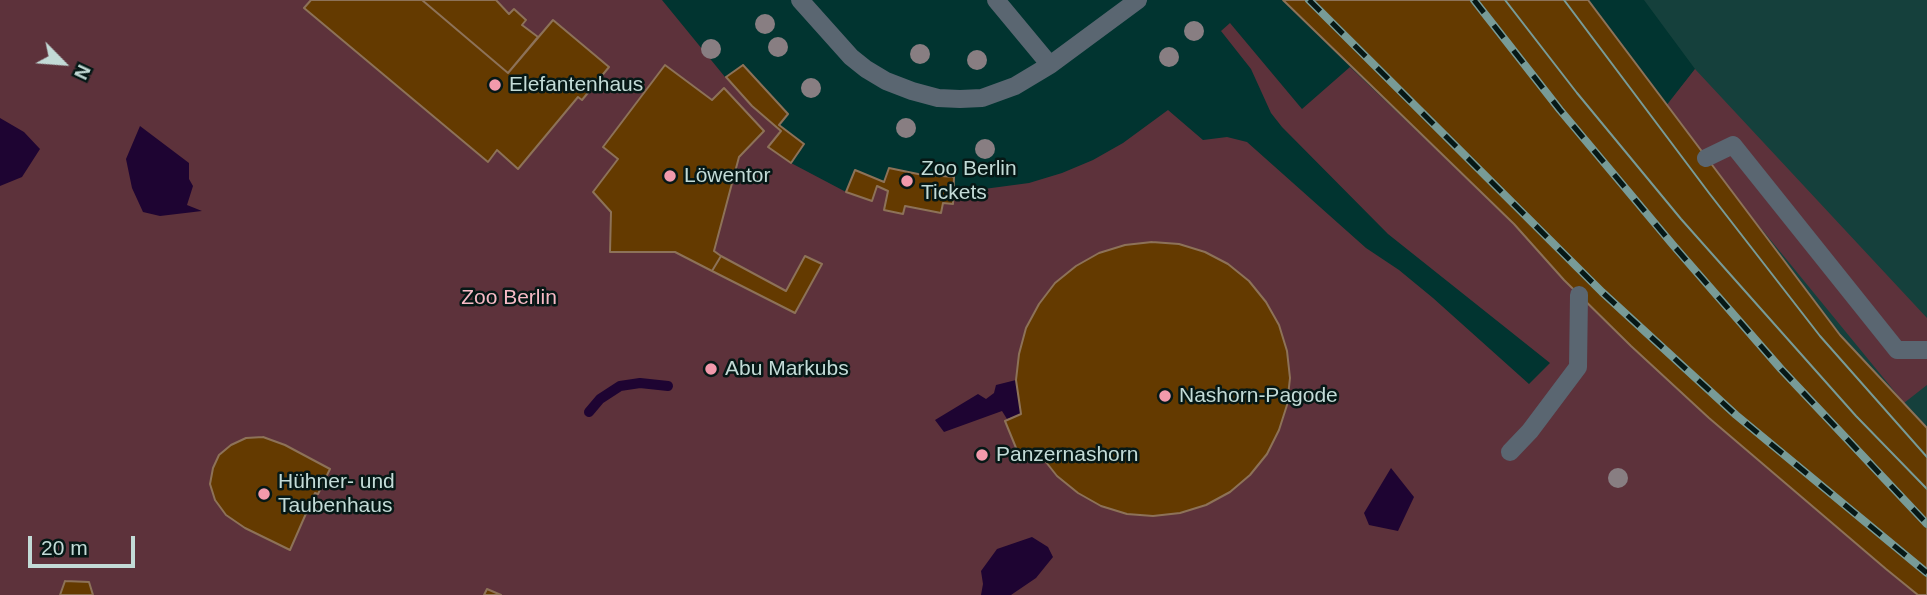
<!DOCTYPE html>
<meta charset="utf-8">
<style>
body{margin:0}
#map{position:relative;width:1927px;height:595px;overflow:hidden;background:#013430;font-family:Arial,sans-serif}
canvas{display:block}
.north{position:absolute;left:28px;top:28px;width:70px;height:70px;-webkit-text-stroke:5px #061816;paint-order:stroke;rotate:115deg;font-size:19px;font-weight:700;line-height:28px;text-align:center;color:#c3dbd7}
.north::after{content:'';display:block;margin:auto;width:24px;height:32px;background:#c3dbd7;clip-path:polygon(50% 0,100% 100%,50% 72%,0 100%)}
.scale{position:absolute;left:28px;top:536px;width:107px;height:32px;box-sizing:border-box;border:4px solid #c3dbd7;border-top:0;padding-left:9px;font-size:21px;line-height:24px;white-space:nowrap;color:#c3dbd7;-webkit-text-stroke:5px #061816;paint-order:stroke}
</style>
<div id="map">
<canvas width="1927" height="595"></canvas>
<div class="north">N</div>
<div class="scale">20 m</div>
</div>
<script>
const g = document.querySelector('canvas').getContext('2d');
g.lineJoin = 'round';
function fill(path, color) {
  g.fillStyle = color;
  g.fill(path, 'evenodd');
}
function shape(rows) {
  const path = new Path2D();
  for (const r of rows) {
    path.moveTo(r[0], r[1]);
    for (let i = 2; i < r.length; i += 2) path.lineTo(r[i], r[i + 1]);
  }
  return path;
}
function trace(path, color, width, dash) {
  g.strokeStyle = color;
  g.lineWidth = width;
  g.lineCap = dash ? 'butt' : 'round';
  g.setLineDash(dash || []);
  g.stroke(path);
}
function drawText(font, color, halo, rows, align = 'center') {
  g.font = font + ' Arial,sans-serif';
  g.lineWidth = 5;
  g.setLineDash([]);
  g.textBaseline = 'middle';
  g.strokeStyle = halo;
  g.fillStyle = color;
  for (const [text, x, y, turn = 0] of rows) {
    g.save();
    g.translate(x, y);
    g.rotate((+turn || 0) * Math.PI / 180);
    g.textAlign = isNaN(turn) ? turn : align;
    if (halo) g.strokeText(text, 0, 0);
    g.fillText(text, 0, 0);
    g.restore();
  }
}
fill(shape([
 [1644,0,1927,0,1927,428,1840,335,1666,106,1695,69]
]), '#15403c');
fill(shape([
 [0,0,662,0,725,77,743,65,788,114,779,125,804,144,791,163,846,192,855,170,884,182,889,168,918,174,954,177,954,193,1029,183,1062,173,1093,160,1123,143,1168,110,1203,140,1227,137,1247,142,1366,248,1399,270,1433,298,1529,384,1550,363,1388,234,1282,127,1271,113,1251,69,1221,31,1230,23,1302,109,1350,67,1514,224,1564,280,1666,106,1695,69,1927,318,1927,385,1904,403,1746,210,1631,346,1709,418,1918,595,0,595]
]), '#5d323b');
fill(shape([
 [0,118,24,132,40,149,22,177,0,186],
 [140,126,189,163,189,179,193,186,187,205,202,211,160,216,143,212,132,188,126,159],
 [1016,380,1021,414,1007,419,1002,411,944,432,935,420,978,394,986,399,994,393,996,385],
 [1391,468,1414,497,1398,531,1369,525,1364,513],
 [1032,537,1048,547,1053,557,1036,578,1011,595,981,595,983,584,981,571,997,549]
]), '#1e0432');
trace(shape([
 [589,412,600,399,620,386,640,383,668,386]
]), '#1e0432', 10);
const building = shape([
 [311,0,422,0,508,73,553,20,609,67,582,100,578,97,518,169,497,150,488,162,304,8,311,0],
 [422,0,496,0,509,14,514,9,526,20,522,25,538,37,508,73,422,0],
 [1283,0,1588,0,1840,335,1927,428,1927,595,1918,595,1886,569,1709,418,1631,346,1564,280,1514,224,1283,0],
 [665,65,712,100,724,88,764,131,739,157,714,251,721,256,712,271,675,252,610,252,611,212,593,192,618,159,603,147,665,65],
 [743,65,788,114,779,125,804,144,791,163,768,147,781,131,752,106,726,77,743,65],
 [889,168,918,174,954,177,953,204,943,203,941,213,905,206,903,214,884,210,888,191,877,186,872,201,846,192,855,170,884,182,889,168],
 [1152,242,1179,244,1205,252,1228,264,1249,281,1266,302,1279,325,1287,351,1290,378,1287,405,1279,430,1267,454,1250,475,1230,492,1206,505,1180,513,1153,516,1127,514,1101,506,1078,493,1057,476,1038,452,1021,460,1005,421,1021,414,1016,380,1019,354,1026,328,1039,304,1055,283,1076,266,1099,253,1125,245,1152,242],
 [721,256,786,291,805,256,822,264,795,313,712,271,721,256],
 [263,437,285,445,330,469,318,494,315,493,290,550,245,528,226,515,215,500,210,484,213,468,219,455,231,445,246,438,263,437],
 [65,581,89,582,93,595,60,595,65,581],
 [487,589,501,595,484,595,487,589]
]);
fill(building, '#643a00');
trace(building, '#8d7258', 2);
trace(shape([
 [1706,158,1733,145,1897,350,1927,350],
 [1510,452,1530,431,1578,367,1579,295]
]), '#5a6671', 18);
trace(shape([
 [800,0,851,57,866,69,886,81,912,91,938,98,960,99,982,98,1015,86,1050,65,1138,0],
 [996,0,1050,65]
]), '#5a6671', 18);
trace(shape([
 [1505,0,1577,93,1681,219,1856,416,1927,489],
 [1564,0,1709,193,1820,336,1927,457]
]), '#789b97', 2);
const rail = shape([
 [1309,0,1602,292,1736,415,1927,573],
 [1474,0,1560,110,1673,245,1781,369,1927,524]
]);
trace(rail, '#789b97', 8);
trace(rail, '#061816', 5, [16]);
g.fillStyle = '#887e82';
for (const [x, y] of [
 [765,24],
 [1194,31],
 [778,47],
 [711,49],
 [920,54],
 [1169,57],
 [977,60],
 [811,88],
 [906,128],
 [985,149],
 [1618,478]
]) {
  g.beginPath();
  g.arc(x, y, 10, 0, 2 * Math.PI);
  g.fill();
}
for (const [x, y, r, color] of [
 [495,85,7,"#f29aac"],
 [670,176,7,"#f29aac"],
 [907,181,7,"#f29aac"],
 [711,369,7,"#f29aac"],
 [1165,396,7,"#f29aac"],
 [982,455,7,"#f29aac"],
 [264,494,7,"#f29aac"]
]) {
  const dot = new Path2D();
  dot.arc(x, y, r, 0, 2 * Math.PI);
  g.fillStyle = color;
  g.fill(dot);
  trace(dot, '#061816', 2.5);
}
drawText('21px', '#c3dbd7', '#061816', [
 ["Elefantenhaus",509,85],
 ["Zoo Berlin",921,169],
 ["Tickets",921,193],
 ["Löwentor",684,176],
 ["Abu Markubs",725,369],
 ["Nashorn-Pagode",1179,396],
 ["Panzernashorn",996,455],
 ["Hühner- und",278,482],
 ["Taubenhaus",278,506]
], 'left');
drawText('21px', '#f6bac5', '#061816', [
 ["Zoo Berlin",509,298]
]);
</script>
